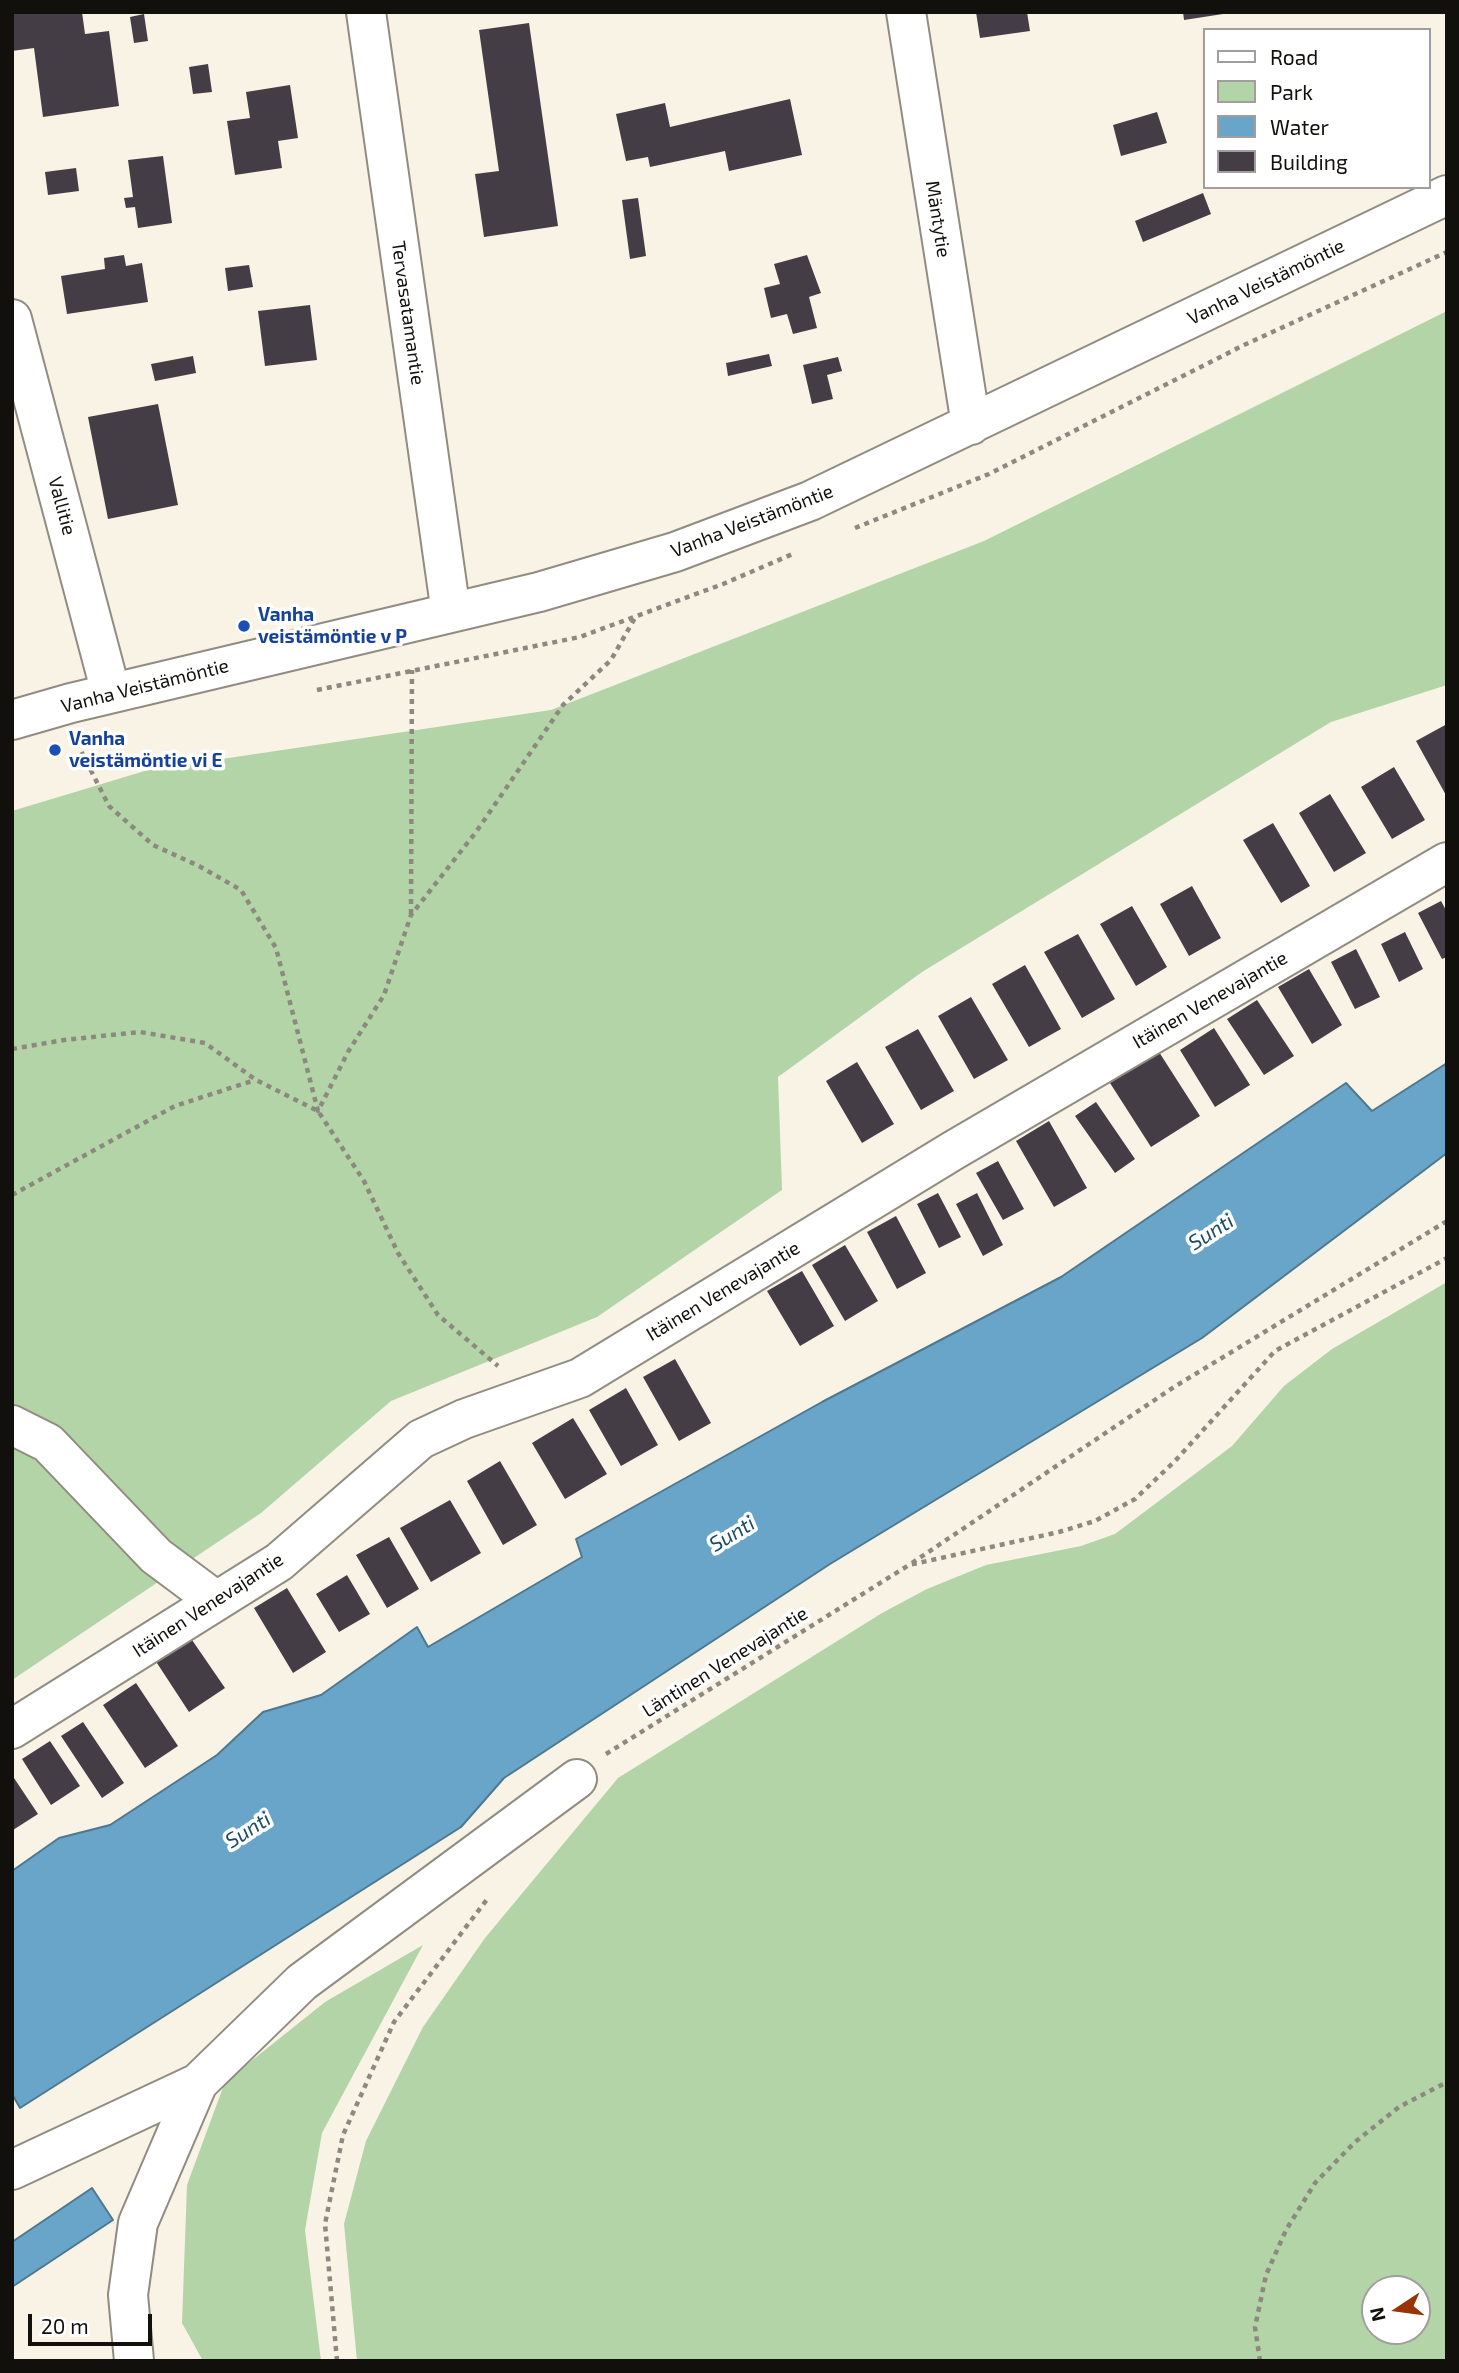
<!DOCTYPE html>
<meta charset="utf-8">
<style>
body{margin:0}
#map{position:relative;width:1459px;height:2373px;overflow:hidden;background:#f9f3e6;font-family:"Exo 2",sans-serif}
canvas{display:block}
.frame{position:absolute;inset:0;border:14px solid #12100c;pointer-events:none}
.legend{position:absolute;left:1203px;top:28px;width:228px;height:161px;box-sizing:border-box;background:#fff;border:2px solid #a09f9e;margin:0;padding:9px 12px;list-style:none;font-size:21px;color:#12100c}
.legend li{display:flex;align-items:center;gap:14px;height:35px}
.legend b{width:35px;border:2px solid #a09f9e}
.north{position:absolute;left:1361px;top:2275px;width:70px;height:70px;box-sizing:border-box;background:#fff;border:2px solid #a09f9e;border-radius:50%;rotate:257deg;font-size:19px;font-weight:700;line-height:28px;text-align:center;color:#12100c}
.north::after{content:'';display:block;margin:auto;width:24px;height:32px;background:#983305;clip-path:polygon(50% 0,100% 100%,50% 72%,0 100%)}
.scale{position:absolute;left:28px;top:2314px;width:124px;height:32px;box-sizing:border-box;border:4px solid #12100c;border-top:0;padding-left:9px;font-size:21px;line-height:24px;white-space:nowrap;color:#12100c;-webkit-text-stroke:5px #fff;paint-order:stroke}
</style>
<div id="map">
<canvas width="1459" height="2373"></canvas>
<div class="frame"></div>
<ul class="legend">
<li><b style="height:9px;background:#fff"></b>Road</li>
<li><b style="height:19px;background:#b2d4a7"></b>Park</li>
<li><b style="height:19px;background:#68a5c8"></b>Water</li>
<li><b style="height:19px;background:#443d46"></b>Building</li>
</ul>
<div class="north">N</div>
<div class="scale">20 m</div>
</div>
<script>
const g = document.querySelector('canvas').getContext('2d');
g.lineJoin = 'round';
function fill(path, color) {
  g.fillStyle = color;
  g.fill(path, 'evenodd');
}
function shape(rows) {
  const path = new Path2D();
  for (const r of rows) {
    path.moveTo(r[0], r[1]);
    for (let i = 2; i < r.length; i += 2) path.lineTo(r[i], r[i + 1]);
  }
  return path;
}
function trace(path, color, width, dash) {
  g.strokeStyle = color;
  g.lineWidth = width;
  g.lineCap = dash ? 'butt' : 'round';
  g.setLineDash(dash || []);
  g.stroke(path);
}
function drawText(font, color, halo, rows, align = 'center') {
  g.font = font + ' "Exo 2",sans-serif';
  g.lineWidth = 7;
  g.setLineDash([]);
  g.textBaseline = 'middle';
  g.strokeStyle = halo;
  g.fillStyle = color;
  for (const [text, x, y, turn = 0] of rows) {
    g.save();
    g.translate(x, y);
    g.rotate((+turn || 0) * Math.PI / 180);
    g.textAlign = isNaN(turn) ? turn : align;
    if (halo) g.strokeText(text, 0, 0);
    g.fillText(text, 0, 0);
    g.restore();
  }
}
fill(shape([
 [1447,311,1447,685,1331,722,922,972,778,1077,782,1190,597,1317,391,1401,261,1513,12,1680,12,811,148,770,551,710,984,541],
 [1447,1282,1447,2361,357,2361,344,2224,366,2141,423,2027,485,1938,618,1778,882,1613,927,1589,986,1565,1081,1546,1115,1534,1232,1446,1284,1386,1332,1349],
 [1375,2289,1417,2289,1417,2331,1375,2331],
 [423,1945,322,2133,305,2230,321,2361,203,2361,182,2323,187,2185,225,2082,325,2002]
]), '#b2d4a7');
const water = shape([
 [1447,1063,1447,1153,1202,1338,830,1564,504,1778,461,1827,20,2108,12,2094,12,1871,59,1838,110,1825,217,1755,263,1712,321,1695,417,1627,428,1647,582,1557,576,1539,822,1402,1061,1277,1346,1083,1372,1111,1447,1063],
 [92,2188,113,2220,12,2287,12,2242,92,2188]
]);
fill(water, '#68a5c8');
trace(water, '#4e7890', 2);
fill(shape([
 [12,12,82,12,85,34,109,31,119,106,43,117,34,48,12,51],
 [976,12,1027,12,1030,31,980,38],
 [1183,12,1223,12,1223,14,1184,20],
 [144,14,148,41,134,43,130,17],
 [529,23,558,226,484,237,475,174,499,171,479,30],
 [208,64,212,92,193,94,189,67],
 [290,85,298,138,278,141,282,168,235,175,227,121,250,118,246,92],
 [790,99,802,155,729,171,725,151,650,167,648,157,626,161,616,114,665,103,670,127],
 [1157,112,1167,143,1121,156,1113,125],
 [163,156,172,223,138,228,135,207,126,208,124,198,133,197,128,160],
 [76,168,79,191,48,195,45,172],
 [1203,193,1211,214,1143,242,1135,221],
 [638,198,646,256,630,259,622,200],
 [124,255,126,266,142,263,148,302,67,314,61,276,105,269,104,258],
 [807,255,821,293,809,297,817,328,793,334,787,314,771,318,764,288,780,284,774,264],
 [249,265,253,287,228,291,225,268],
 [310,305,317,360,265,366,258,311],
 [769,354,772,366,728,376,726,363],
 [193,356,196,373,155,381,151,364],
 [838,357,842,371,827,375,833,399,812,404,803,365],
 [158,404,178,505,108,519,88,417],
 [1447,724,1447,797,1416,741],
 [1394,767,1425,820,1392,839,1361,787],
 [1330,794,1366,853,1334,872,1299,813],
 [1273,823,1310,886,1281,903,1243,840],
 [1192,886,1221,938,1189,956,1160,904],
 [1441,901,1447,912,1447,957,1442,959,1418,913],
 [1132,906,1167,967,1136,986,1100,924],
 [1405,932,1423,969,1399,982,1381,944],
 [1078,934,1115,999,1082,1018,1044,952],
 [1356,949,1380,997,1355,1009,1331,962],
 [1025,965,1061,1029,1029,1047,992,984],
 [1309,969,1342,1025,1312,1044,1278,987],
 [971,997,1008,1060,974,1079,938,1016],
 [1257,1000,1294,1056,1264,1075,1227,1019],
 [1214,1028,1250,1085,1215,1107,1180,1050],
 [918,1029,954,1091,921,1110,885,1047],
 [1159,1052,1200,1116,1151,1147,1110,1083],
 [857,1062,894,1124,862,1143,826,1081],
 [1096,1102,1135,1159,1115,1173,1075,1116],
 [1049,1121,1087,1188,1054,1207,1016,1141],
 [998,1161,1024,1209,1003,1220,976,1173],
 [938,1193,961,1237,939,1248,917,1204],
 [977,1193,1003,1245,983,1256,956,1204],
 [896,1216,926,1273,897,1289,867,1232],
 [845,1245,878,1301,845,1321,812,1265],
 [802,1271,834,1326,800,1346,767,1291],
 [675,1359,711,1423,679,1441,643,1377],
 [626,1388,658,1445,621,1466,589,1410],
 [573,1418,607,1474,565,1499,532,1443],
 [500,1461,537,1525,503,1545,467,1481],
 [450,1500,481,1553,431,1582,400,1528],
 [389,1537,419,1589,387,1608,356,1555],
 [347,1575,370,1614,339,1632,316,1594],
 [287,1588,326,1652,293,1673,254,1608],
 [190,1637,225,1688,189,1712,155,1660],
 [136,1683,178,1746,145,1768,103,1705],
 [83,1722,124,1783,102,1798,61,1736],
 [50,1741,80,1786,51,1805,22,1759],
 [12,1775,38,1814,13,1830,12,1828]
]), '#443d46');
const minor = shape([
 [366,12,451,613],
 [906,12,971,425],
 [12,319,111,693],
 [12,720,71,703,539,592,675,552,810,501,1447,195],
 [12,1425,48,1443,156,1556,215,1600],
 [12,1729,279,1562,421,1439,464,1419,580,1378,954,1150,1447,862],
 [12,2170,198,2083],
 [134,2361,128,2295,138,2223,198,2083,302,1982,577,1779]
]);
trace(minor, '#918c81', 42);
trace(shape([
 [855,528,989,474,1244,345,1447,252],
 [317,690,580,637,723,584,795,553],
 [77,743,109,806,153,845,199,866,241,890,276,948,318,1111,348,1052,384,995,411,915,476,832,563,705,611,660,636,616],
 [411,914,412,670],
 [12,1049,64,1040,140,1032,205,1043,256,1080,318,1111,364,1181,398,1253,438,1315,498,1366],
 [12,1195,175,1106,255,1080],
 [912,1563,1174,1387,1447,1221],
 [606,1754,909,1565,1059,1532,1095,1521,1135,1499,1175,1461,1275,1351,1447,1258],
 [337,2361,325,2224,343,2135,394,2022,488,1898],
 [1260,2361,1255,2327,1266,2275,1286,2230,1315,2183,1355,2142,1399,2107,1447,2082]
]), '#8d8980', 4.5, [5, 5]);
trace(minor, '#fff', 38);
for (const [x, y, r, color] of [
 [244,626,7,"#1a4fb4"],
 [55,750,7,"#1a4fb4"]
]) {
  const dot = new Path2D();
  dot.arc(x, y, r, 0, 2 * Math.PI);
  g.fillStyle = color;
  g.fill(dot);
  trace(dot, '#fff', 2.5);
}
drawText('19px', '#12100c', '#fff', [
 ["Mäntytie",938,219,81],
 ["Vanha Veistämöntie",1266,282,-26],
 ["Tervasatamantie",408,313,82],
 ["Vallitie",62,506,75],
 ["Vanha Veistämöntie",752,521,-21],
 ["Vanha Veistämöntie",145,686,-14],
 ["Itäinen Venevajantie",1210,1000,-30],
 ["Itäinen Venevajantie",723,1291,-31],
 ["Itäinen Venevajantie",208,1605,-33],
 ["Läntinen Venevajantie",725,1662,-32]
]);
drawText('bold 19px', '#164399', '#fff', [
 ["Vanha",258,615],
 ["veistämöntie v P",258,637],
 ["Vanha",69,739],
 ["veistämöntie vi E",69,761]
], 'left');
drawText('italic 21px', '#1b4b65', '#fff', [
 ["Sunti",1211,1232,-32],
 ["Sunti",732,1534,-31],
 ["Sunti",248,1830,-32]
]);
</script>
